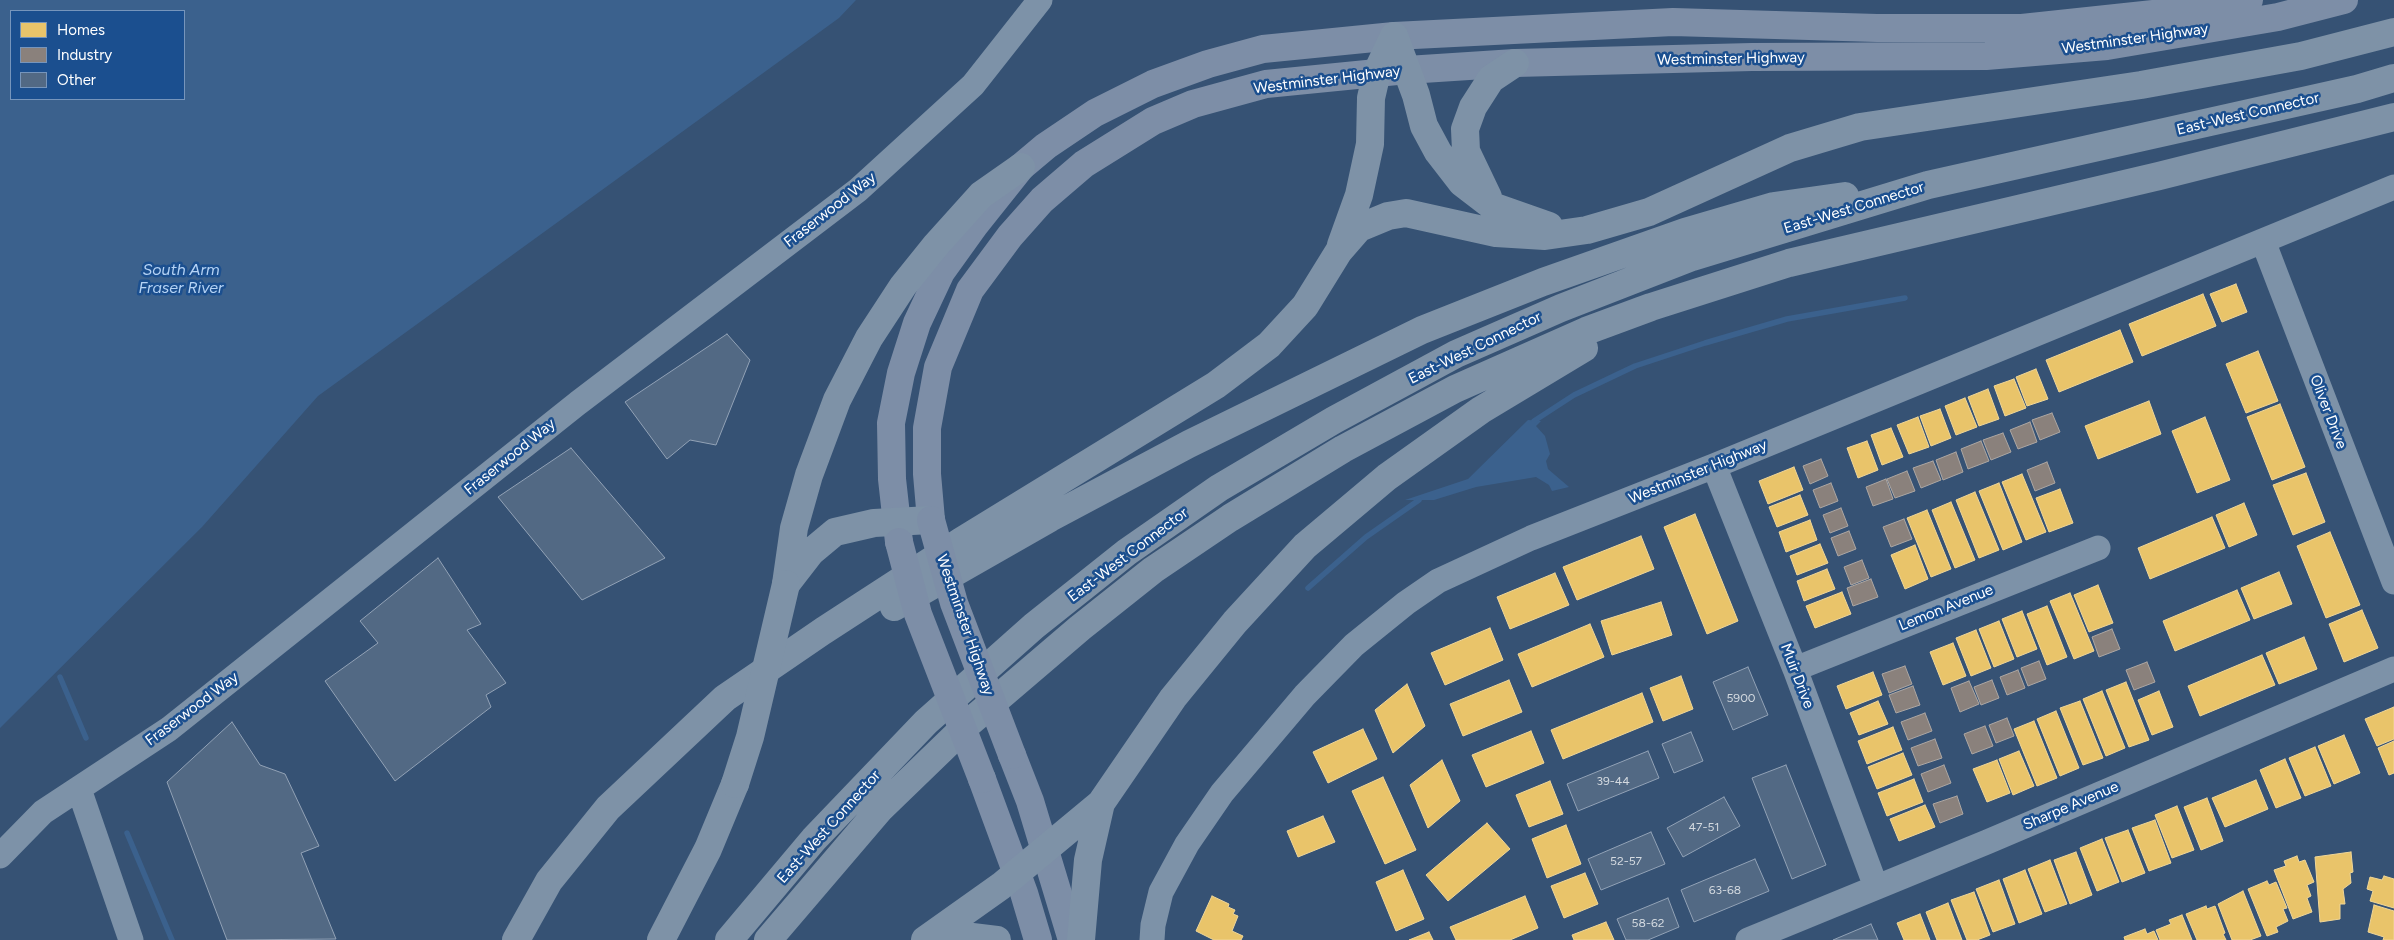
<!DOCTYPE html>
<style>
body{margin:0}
#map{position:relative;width:2394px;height:940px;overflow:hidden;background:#365274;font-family:Figtree,sans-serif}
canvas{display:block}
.legend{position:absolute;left:10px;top:10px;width:175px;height:90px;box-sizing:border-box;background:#1b4f8f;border:1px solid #7695bc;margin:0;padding:6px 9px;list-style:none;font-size:15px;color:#fff}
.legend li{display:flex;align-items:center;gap:10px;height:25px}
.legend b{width:25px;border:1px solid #7695bc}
</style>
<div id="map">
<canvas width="2394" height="940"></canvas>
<ul class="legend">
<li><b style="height:14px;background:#e9c46a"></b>Homes</li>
<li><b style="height:14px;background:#8a817c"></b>Industry</li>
<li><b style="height:14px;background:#526984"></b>Other</li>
</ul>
</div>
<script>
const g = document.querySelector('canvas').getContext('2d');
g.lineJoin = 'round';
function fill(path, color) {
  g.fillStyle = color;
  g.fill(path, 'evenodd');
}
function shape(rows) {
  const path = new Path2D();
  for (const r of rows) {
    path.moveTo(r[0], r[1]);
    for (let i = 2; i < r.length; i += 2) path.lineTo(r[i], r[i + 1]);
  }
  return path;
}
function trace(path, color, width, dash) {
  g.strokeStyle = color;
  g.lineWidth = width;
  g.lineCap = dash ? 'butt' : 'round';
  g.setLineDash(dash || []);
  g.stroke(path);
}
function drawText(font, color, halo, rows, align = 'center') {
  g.font = font + ' Figtree,sans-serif';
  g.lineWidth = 5;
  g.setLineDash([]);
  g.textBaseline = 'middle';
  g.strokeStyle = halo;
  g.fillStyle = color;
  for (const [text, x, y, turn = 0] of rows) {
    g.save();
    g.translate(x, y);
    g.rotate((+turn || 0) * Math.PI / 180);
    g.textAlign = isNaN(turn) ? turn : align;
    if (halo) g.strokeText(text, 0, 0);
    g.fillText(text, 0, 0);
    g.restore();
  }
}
fill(shape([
 [0,0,856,0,839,18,318,396,202,527,0,728],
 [184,11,184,99,11,99,11,11],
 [1528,420,1541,421,1536,426,1545,436,1550,454,1546,461,1548,469,1569,487,1552,491,1549,485,1536,477,1476,487,1434,500,1405,500,1468,479]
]), '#3b618d');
const homes = shape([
 [2236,284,2247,312,2222,322,2210,294,2236,284],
 [2203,294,2216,326,2142,356,2129,324,2203,294],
 [2120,330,2133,362,2059,392,2046,360,2120,330],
 [2258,351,2278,401,2246,413,2226,364,2258,351],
 [2036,369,2048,399,2027,406,2016,377,2036,369],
 [2014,379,2026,408,2005,416,1994,386,2014,379],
 [1988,389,1999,419,1979,426,1968,397,1988,389],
 [1965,398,1977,427,1956,435,1945,406,1965,398],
 [2149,401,2161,434,2098,459,2085,426,2149,401],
 [2280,404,2305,467,2272,480,2247,417,2280,404],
 [1940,409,1951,438,1931,446,1920,416,1940,409],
 [1918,417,1929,447,1909,454,1897,425,1918,417],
 [2205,417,2230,480,2197,493,2172,431,2205,417],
 [1891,428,1903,457,1882,465,1871,435,1891,428],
 [1867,441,1878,470,1858,478,1847,448,1867,441],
 [1794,467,1803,490,1768,504,1759,481,1794,467],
 [2306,473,2325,522,2293,535,2273,485,2306,473],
 [2022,474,2046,532,2026,540,2002,482,2022,474],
 [1999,483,2022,542,2003,550,1979,491,1999,483],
 [2060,489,2073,523,2049,532,2036,498,2060,489],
 [1975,492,1999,550,1979,558,1956,500,1975,492],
 [1800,495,1808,515,1777,527,1769,507,1800,495],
 [1951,502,1975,560,1955,568,1932,510,1951,502],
 [2244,503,2257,535,2229,547,2216,515,2244,503],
 [1927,510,1951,569,1931,577,1907,518,1927,510],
 [1695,514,1738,621,1707,634,1664,527,1695,514],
 [2212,517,2225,548,2150,579,2138,548,2212,517],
 [1810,520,1817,540,1786,552,1779,532,1810,520],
 [2330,532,2360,605,2326,618,2297,546,2330,532],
 [1641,536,1654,569,1577,600,1563,567,1641,536],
 [1820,544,1828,563,1797,575,1790,556,1820,544],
 [1915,545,1928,579,1905,589,1891,555,1915,545],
 [1827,569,1835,589,1804,601,1797,581,1827,569],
 [2279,572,2292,604,2254,619,2241,588,2279,572],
 [1555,573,1569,605,1510,629,1497,597,1555,573],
 [2098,585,2113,623,2089,632,2074,595,2098,585],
 [2237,590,2250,620,2175,651,2163,621,2237,590],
 [1842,592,1851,614,1815,628,1806,606,1842,592],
 [2070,593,2094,651,2074,659,2050,601,2070,593],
 [1661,602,1672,635,1612,655,1601,621,1661,602],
 [2047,606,2067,657,2047,665,2027,614,2047,606],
 [2362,610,2378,648,2344,662,2329,624,2362,610],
 [2022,611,2037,649,2017,657,2002,619,2022,611],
 [1999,621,2014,659,1994,667,1979,629,1999,621],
 [1590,624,1604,657,1532,687,1518,654,1590,624],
 [1490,628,1503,660,1445,685,1431,653,1490,628],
 [1976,630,1991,668,1971,676,1956,638,1976,630],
 [2304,637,2317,669,2279,684,2266,653,2304,637],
 [1953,643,1966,676,1943,685,1930,652,1953,643],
 [2262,655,2275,685,2200,716,2188,686,2262,655],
 [1873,672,1882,695,1846,709,1837,686,1873,672],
 [1681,676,1693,709,1663,721,1650,688,1681,676],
 [1509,680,1522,712,1463,736,1450,704,1509,680],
 [2126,682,2149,740,2129,747,2106,690,2126,682],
 [1407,684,1425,726,1393,753,1375,710,1407,684],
 [2102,691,2125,748,2106,756,2083,699,2102,691],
 [2159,691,2173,727,2152,735,2138,700,2159,691],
 [1642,693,1653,722,1563,759,1551,730,1642,693],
 [1878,701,1888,724,1859,735,1850,713,1878,701],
 [2080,701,2103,758,2083,765,2060,708,2080,701],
 [2394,707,2394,739,2377,746,2365,719,2394,707],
 [2056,711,2079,768,2060,776,2037,719,2056,711],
 [2034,721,2057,778,2037,786,2014,729,2034,721],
 [1893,727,1902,750,1867,764,1858,741,1893,727],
 [1363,729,1377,759,1328,783,1313,752,1363,729],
 [1531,731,1544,763,1486,787,1472,755,1531,731],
 [2344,735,2360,773,2334,784,2318,746,2344,735],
 [2394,741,2394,773,2389,775,2378,748,2394,741],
 [2315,747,2331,786,2305,796,2289,758,2315,747],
 [2019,751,2034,786,2013,795,1999,759,2019,751],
 [1903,753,1912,775,1877,789,1868,767,1903,753],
 [2285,759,2301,798,2276,808,2260,770,2285,759],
 [1442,760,1460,801,1428,828,1410,785,1442,760],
 [1997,760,2010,793,1987,802,1973,769,1997,760],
 [1383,777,1416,850,1385,864,1352,791,1383,777],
 [1914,779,1923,802,1887,816,1878,793,1914,779],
 [2256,780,2268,809,2225,827,2212,798,2256,780],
 [1550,781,1563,814,1529,827,1516,795,1550,781],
 [2207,798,2223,841,2201,850,2184,807,2207,798],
 [1925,805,1935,827,1899,841,1890,819,1925,805],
 [2177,806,2194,850,2172,858,2155,815,2177,806],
 [1323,816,1335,842,1298,857,1287,831,1323,816],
 [2155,820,2171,863,2149,871,2132,828,2155,820],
 [1487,823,1510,849,1448,901,1426,875,1487,823],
 [1566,825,1581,864,1547,878,1532,839,1566,825],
 [2128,830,2145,873,2122,882,2105,838,2128,830],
 [2102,839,2119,882,2097,891,2080,848,2102,839],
 [2076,852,2092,895,2070,904,2054,860,2076,852],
 [2351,852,2353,872,2350,873,2351,883,2343,889,2345,904,2340,904,2340,919,2320,922,2315,857,2351,852],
 [2297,856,2299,862,2305,860,2314,882,2307,885,2311,896,2307,898,2312,912,2293,919,2274,870,2286,866,2284,861,2297,856],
 [2050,860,2067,904,2045,912,2028,869,2050,860],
 [1403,870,1424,919,1396,931,1376,882,1403,870],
 [2025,870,2042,914,2019,923,2003,879,2025,870],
 [1585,873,1598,904,1564,918,1551,886,1585,873],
 [2384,876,2394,879,2394,908,2370,901,2373,891,2367,889,2370,877,2382,880,2384,876],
 [1999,880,2015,924,1993,932,1976,889,1999,880],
 [2267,881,2269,885,2276,882,2287,908,2283,909,2288,921,2276,927,2278,932,2267,936,2248,889,2267,881],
 [2243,891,2261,936,2250,940,2232,940,2218,904,2243,891],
 [1974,892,1990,935,1977,940,1967,940,1951,900,1974,892],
 [1212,896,1229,904,1228,907,1235,910,1233,914,1238,916,1232,931,1243,936,1241,940,1214,940,1196,931,1212,896],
 [1525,896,1538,928,1510,940,1456,940,1450,927,1525,896],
 [1948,903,1962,940,1937,940,1926,912,1948,903],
 [2374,905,2394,911,2394,940,2383,940,2384,937,2368,932,2374,905],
 [2206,906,2207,909,2215,906,2225,933,2223,934,2226,940,2197,940,2186,914,2206,906],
 [1920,914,1930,940,1904,940,1897,923,1920,914],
 [2182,915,2192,940,2160,940,2156,930,2171,924,2169,920,2182,915],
 [1606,922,1614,940,1574,940,1572,935,1606,922],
 [2145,929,2147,934,2154,931,2158,940,2125,940,2124,937,2145,929],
 [1429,932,1433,940,1409,940,1429,932]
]);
fill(homes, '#e9c46a');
trace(homes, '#f0d697', 1);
const industry = shape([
 [2052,413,2060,432,2040,440,2032,420,2052,413],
 [2030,422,2037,442,2018,449,2010,430,2030,422],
 [2003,433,2011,452,1991,460,1983,440,2003,433],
 [1981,441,1989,461,1968,469,1961,449,1981,441],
 [1956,452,1963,472,1943,480,1936,460,1956,452],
 [1821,459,1828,476,1810,484,1803,466,1821,459],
 [1933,461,1941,480,1921,488,1913,468,1933,461],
 [2047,462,2055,483,2035,491,2027,470,2047,462],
 [1907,471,1915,491,1895,498,1887,479,1907,471],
 [1886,479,1893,499,1873,506,1866,487,1886,479],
 [1831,483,1838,501,1820,508,1813,490,1831,483],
 [1841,508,1848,526,1830,533,1823,515,1841,508],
 [1904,519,1912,539,1891,547,1883,527,1904,519],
 [1849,531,1856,549,1838,556,1831,538,1849,531],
 [1862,560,1869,578,1851,585,1844,567,1862,560],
 [1871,579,1878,597,1853,606,1847,588,1871,579],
 [2112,629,2120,649,2099,657,2092,637,2112,629],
 [2039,661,2046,679,2028,686,2021,668,2039,661],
 [2147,662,2155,682,2134,690,2126,670,2147,662],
 [1905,666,1912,684,1889,693,1882,674,1905,666],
 [2018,670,2025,688,2007,695,2000,677,2018,670],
 [1992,680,1999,698,1981,705,1974,687,1992,680],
 [1969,681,1979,704,1960,712,1951,688,1969,681],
 [1913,686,1920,705,1896,713,1889,695,1913,686],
 [1925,713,1932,731,1908,740,1901,722,1925,713],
 [2007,718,2014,736,1996,743,1989,725,2007,718],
 [1985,726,1993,746,1972,754,1964,734,1985,726],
 [1935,739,1942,758,1918,766,1911,748,1935,739],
 [1944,765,1951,783,1928,792,1921,774,1944,765],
 [1957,796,1963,814,1940,823,1933,804,1957,796]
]);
fill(industry, '#8a817c');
trace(industry, '#ada7a3', 1);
trace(shape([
 [1534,421,1574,395,1635,366,1705,343,1787,319,1905,298],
 [1308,588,1366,537,1419,500],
 [60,677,86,738],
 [127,833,172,940]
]), '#3b618d', 5.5);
const building = shape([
 [727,334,750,360,716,445,690,440,667,459,625,402,727,334],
 [571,448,665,558,582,600,498,497,571,448],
 [438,558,481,624,467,630,506,683,486,695,491,707,395,781,325,681,378,643,360,621,438,558],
 [1748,667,1768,715,1733,730,1713,682,1748,667],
 [232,722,260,765,285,774,319,846,301,853,336,939,227,940,167,782,232,722],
 [1691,732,1703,761,1674,773,1662,744,1691,732],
 [1648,751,1659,778,1578,811,1567,784,1648,751],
 [1786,765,1826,865,1792,879,1752,778,1786,765],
 [1724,797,1740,826,1683,857,1667,828,1724,797],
 [1651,832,1665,864,1601,890,1588,859,1651,832],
 [1755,859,1769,891,1694,922,1681,890,1755,859],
 [1668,898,1679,927,1648,940,1626,940,1617,919,1668,898],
 [1871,924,1878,940,1833,940,1871,924]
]);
fill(building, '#526984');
trace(building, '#92a2b6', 1);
trace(shape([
 [2263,241,2394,582],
 [1714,466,1795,669,1876,887],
 [1795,669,2098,548],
 [79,789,131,940],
 [0,856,43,812,169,729,578,403,858,190,973,85,1040,0],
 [1152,940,1153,925,1161,892,1187,844,1222,793,1305,695,1354,645,1406,603,1438,581,1531,538,1714,466,2394,187],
 [1748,940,1987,842,2394,669]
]), '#7d92a8', 25);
trace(shape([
 [931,520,927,474,927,428,938,367,970,290,1010,236,1042,200,1084,164,1153,121,1193,104,1266,84,1407,70,1515,63,1752,57,1986,56,2107,46,2278,17,2344,0],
 [899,542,892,479,891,423,901,373,917,323,941,272,974,226,1021,167,1046,146,1095,113,1153,84,1208,64,1263,49,1394,36,1673,22,1877,28,2022,28,2190,10,2249,0],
 [1012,755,1030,801,1072,940],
 [982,779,1024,893,1038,940]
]), '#7d8ea7', 28);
trace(shape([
 [1394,36,1416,95,1424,126,1438,152,1462,183,1492,206,1549,226],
 [1488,197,1466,151,1465,129,1473,107,1491,79,1515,63],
 [1341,245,1359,195,1370,144,1371,98,1377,72,1394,36],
 [787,583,811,552,835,532,874,523,931,520],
 [786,584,794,528,809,475,837,400,869,338,903,286,936,245,981,195,1021,167],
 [894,607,1050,518,1189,444,1422,330,1543,282,1685,232,1774,206,1845,196],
 [516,940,549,881,608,808,725,698,823,631,960,542,1216,385,1269,345,1305,306,1339,251,1359,228,1388,216,1406,213,1496,233,1545,236,1587,230,1649,212,1790,148,1860,127,2141,85,2301,56,2394,32],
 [661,940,708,849,735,784],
 [729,940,814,839,926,722,1034,626,1127,552,1219,488,1334,420,1456,354,1561,308,1692,257,1928,185,2357,89,2394,78],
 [768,940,880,809,970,722,1080,628,1153,570,1230,518,1343,449,1455,389,1586,331,1651,307,1789,263,2159,176,2394,117],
 [925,940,1001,886,1101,803,1173,698,1235,622,1305,546,1387,477,1481,410,1584,348],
 [941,940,964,936,997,940],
 [1081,940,1088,860,1101,803]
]), '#7e92a7', 28);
trace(shape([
 [931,520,954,603,1012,755],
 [899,542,918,614,982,779]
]), '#7d8ea7', 28);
trace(shape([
 [735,784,750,737,786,584]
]), '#7e92a7', 28);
drawText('12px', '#d4dae0', null, [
 ["5900",1741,698],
 ["39-44",1613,781],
 ["47-51",1704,827],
 ["52-57",1626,861],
 ["63-68",1725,890],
 ["58-62",1648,923]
]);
drawText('15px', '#fff', '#1b4f8f', [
 ["Westminster Highway",2135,39,-8],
 ["Westminster Highway",1731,59,-1],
 ["Westminster Highway",1327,80,-7],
 ["East-West Connector",2248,114,-13],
 ["East-West Connector",1854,208,-17],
 ["Fraserwood Way",830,210,-38],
 ["East-West Connector",1475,348,-26],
 ["Oliver Drive",2328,412,69],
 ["Fraserwood Way",510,457,-39],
 ["Westminster Highway",1698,472,-22],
 ["East-West Connector",1128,555,-37],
 ["Lemon Avenue",1946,608,-22],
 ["Westminster Highway",965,625,71],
 ["Muir Drive",1797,676,69],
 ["Fraserwood Way",192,709,-37],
 ["Sharpe Avenue",2071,806,-23],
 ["East-West Connector",829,827,-48]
]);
drawText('italic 16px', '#b5d3f5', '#1b4f8f', [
 ["South Arm",181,270],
 ["Fraser River",181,288]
]);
</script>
